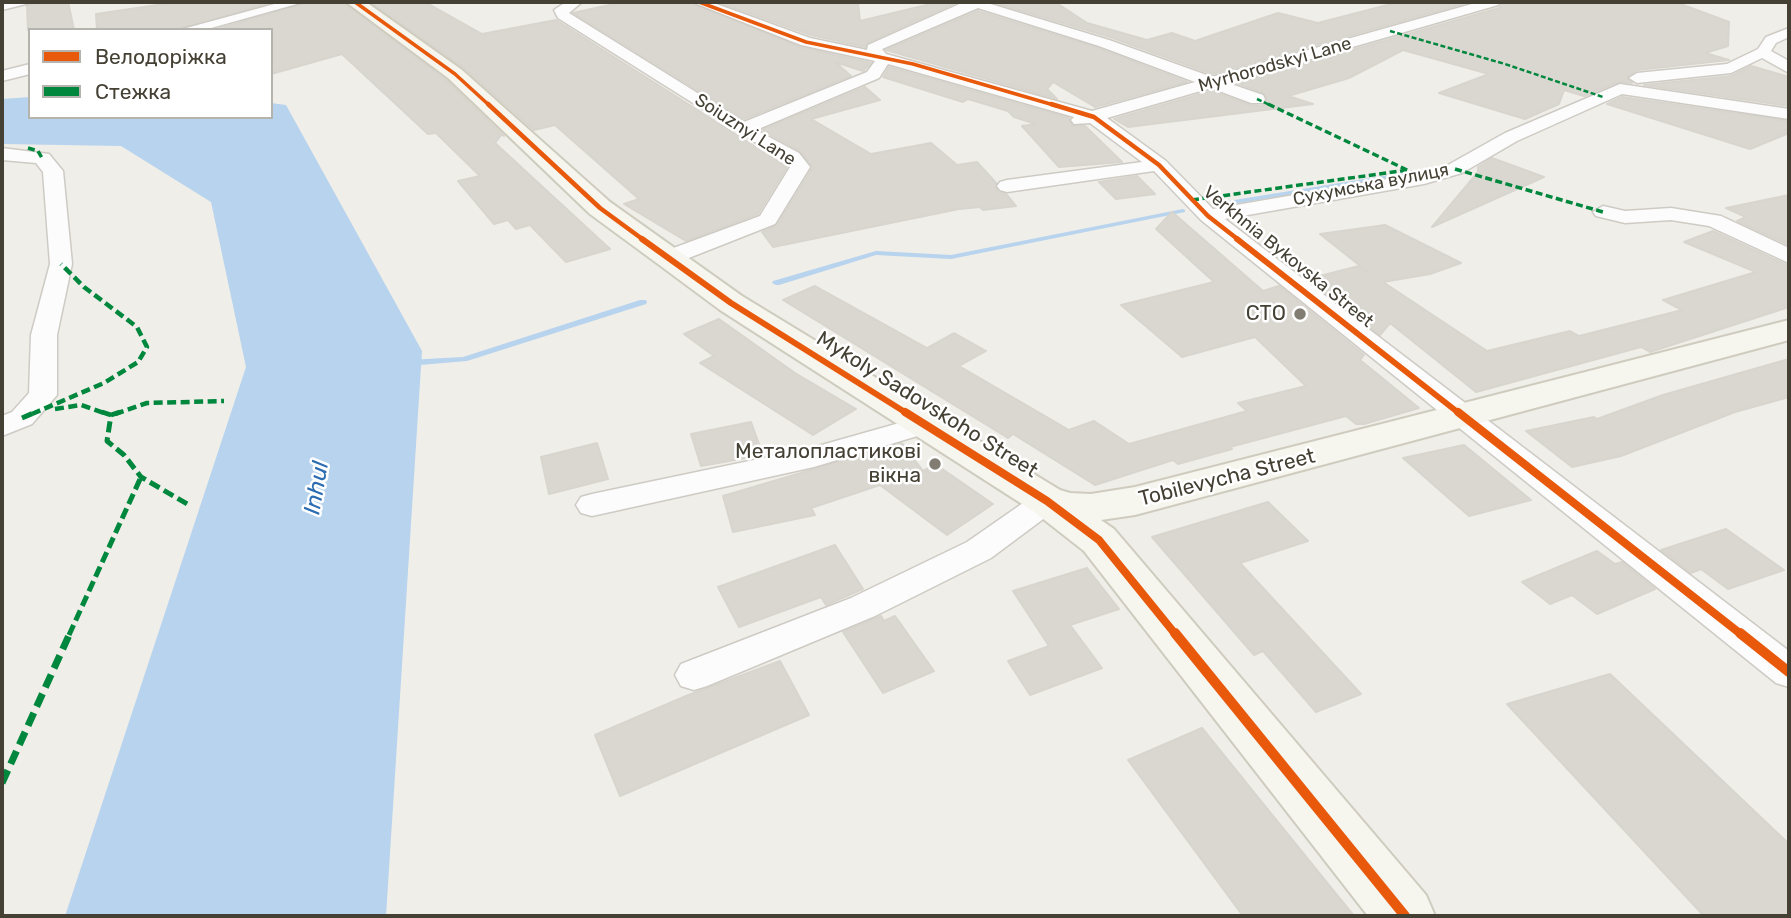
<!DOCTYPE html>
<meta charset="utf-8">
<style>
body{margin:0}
#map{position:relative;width:1791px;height:918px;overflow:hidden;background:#f0eee8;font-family:Rubik,sans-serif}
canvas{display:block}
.frame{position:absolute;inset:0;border:4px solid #454034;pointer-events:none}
.legend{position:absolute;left:28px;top:28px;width:245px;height:91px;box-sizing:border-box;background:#fff;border:2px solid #b5b3ae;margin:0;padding:9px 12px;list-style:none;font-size:21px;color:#454034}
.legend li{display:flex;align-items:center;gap:14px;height:35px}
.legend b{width:35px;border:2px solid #b5b3ae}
</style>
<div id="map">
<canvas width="1791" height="918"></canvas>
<div class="frame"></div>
<ul class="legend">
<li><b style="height:9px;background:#e8590c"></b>Велодоріжка</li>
<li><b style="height:9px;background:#00873e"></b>Стежка</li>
</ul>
</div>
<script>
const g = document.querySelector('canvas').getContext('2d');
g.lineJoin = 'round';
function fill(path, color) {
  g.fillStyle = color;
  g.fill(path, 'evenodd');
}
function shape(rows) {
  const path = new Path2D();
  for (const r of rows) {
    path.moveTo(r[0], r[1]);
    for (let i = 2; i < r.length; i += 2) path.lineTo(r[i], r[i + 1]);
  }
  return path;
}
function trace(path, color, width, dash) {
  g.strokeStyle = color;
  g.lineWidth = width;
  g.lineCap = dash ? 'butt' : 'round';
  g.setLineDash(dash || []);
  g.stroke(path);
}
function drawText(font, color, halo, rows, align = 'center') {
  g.font = font + ' Rubik,sans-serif';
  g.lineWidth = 5;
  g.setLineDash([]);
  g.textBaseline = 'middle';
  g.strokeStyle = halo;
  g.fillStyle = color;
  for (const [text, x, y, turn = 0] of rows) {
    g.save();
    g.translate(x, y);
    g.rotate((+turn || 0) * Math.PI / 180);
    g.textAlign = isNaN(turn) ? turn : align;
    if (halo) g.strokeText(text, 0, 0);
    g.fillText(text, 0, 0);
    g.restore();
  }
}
fill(shape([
 [30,97,30,117,271,117,271,103,286,105,422,351,386,916,65,916,246,367,211,202,121,146,2,144,2,99]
]), '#b7d3ee');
fill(shape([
 [1407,172,1410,174,1409,175,1216,207,1213,205,1216,203,1407,172],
 [1183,209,1185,210,1185,212,951,259,876,255,779,285,776,285,772,283,773,281,876,251,951,255,1183,209],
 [640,300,646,300,647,302,646,304,467,361,408,366,404,363,408,360,463,357,640,300]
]), '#b7d3ee');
const building = shape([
 [68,2,74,30,28,30,27,6,45,2,68,2],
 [178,2,273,2,177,30,97,30,96,14,178,2],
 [307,2,344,2,446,80,504,136,502,134,495,143,610,249,566,262,530,225,516,229,508,220,494,224,458,181,480,176,436,133,428,134,342,54,271,74,271,30,215,30,307,2],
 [370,2,425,2,482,34,556,20,787,167,758,214,686,241,624,204,639,199,555,125,534,130,464,68,370,2],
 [623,2,689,2,800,47,871,63,863,71,835,62,851,76,744,119,573,13,623,2],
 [718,2,858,2,860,21,939,2,958,2,867,43,865,47,811,35,718,2],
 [992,2,1055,2,1087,23,1147,40,1172,33,1195,41,1278,13,1318,23,1399,2,1470,2,1212,74,1110,37,992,2],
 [1503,2,1675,2,1729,22,1728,46,1705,53,1729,60,1637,70,1627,77,1632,83,1619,82,1584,96,1564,90,1559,104,1525,119,1439,93,1489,74,1403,50,1349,78,1288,96,1313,104,1128,127,1114,119,1211,91,1250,105,1263,106,1267,100,1264,93,1237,83,1499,8,1503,2],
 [978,11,1098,48,1187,82,1095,107,1053,82,1047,89,1057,99,886,50,978,11],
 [1751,66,1789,77,1789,106,1644,85,1731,76,1751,66],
 [889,67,1069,118,1072,126,1085,126,1122,162,1059,167,1022,126,1036,124,1014,117,1008,111,968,99,963,102,883,77,889,67],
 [865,87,880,100,811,119,871,154,931,143,957,165,977,162,996,183,998,192,1006,194,1016,206,983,210,980,207,959,209,773,247,762,232,777,225,813,167,800,151,762,130,865,87],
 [1622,97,1789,121,1789,133,1750,149,1607,104,1622,97],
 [1492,158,1544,177,1432,227,1478,172,1478,167,1492,158],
 [1137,176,1155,194,1116,199,1099,182,1137,176],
 [1789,195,1789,245,1737,221,1746,217,1726,208,1789,195],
 [1172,212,1263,291,1279,286,1364,355,1360,360,1419,408,1364,424,1356,424,1346,416,1230,447,1232,449,1178,464,1173,460,1095,485,1013,434,1008,438,783,300,815,286,927,348,954,333,986,351,959,366,1069,430,1094,421,1129,444,1247,411,1238,403,1306,386,1255,337,1182,357,1121,305,1214,282,1156,229,1172,212],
 [1385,225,1461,263,1430,274,1383,282,1487,351,1570,331,1579,336,1682,310,1663,300,1756,272,1684,242,1713,231,1789,266,1789,307,1650,352,1641,347,1476,392,1390,323,1380,335,1308,279,1359,266,1369,273,1320,234,1385,225],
 [719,319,795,373,856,409,813,435,700,363,714,356,684,334,719,319],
 [1789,359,1789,397,1735,412,1621,456,1572,467,1526,431,1594,417,1597,419,1663,395,1789,359],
 [751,422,763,455,701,466,691,434,751,422],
 [597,443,608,479,549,494,541,457,597,443],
 [902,443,923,471,935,464,993,504,947,535,880,485,811,508,815,515,733,532,723,496,902,443],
 [1464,445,1531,500,1469,516,1403,458,1464,445],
 [1268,502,1308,541,1240,563,1361,694,1316,712,1263,651,1254,655,1152,537,1268,502],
 [1726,529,1784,570,1728,589,1701,569,1691,573,1661,550,1726,529],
 [835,545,863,589,826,605,821,597,739,627,718,587,835,545],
 [1597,551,1615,564,1622,562,1655,589,1597,614,1572,595,1550,604,1522,582,1597,551],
 [1087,568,1119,609,1070,625,1102,668,1030,695,1008,661,1049,646,1013,591,1087,568],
 [881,616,884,621,895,616,934,671,883,693,843,632,881,616],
 [780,661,809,715,620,796,595,735,686,696,780,661],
 [1610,674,1789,844,1789,916,1704,916,1507,704,1610,674],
 [1202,728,1256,795,1354,916,1243,916,1128,760,1202,728]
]);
fill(building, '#d9d7d0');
trace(building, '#d8d5ce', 2);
const street = shape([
 [2,2,34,2,2,10,2,2],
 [282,2,304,2,204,30,179,30,282,2],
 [566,2,582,2,569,13,744,122,867,72,875,61,801,45,692,2,711,2,810,38,867,50,868,45,964,2,984,2,1109,40,1212,77,1479,2,1500,2,1498,5,1228,83,1263,95,1265,99,1263,103,1251,103,1211,88,1107,118,1166,161,1213,209,1422,173,1448,165,1505,133,1620,84,1789,109,1789,119,1622,94,1517,141,1462,173,1424,184,1225,219,1789,651,1789,687,1776,683,1201,220,1154,171,1007,192,1000,190,997,186,1000,182,1007,180,1142,162,1090,123,1074,124,1071,120,1074,117,888,64,879,78,756,130,799,153,810,167,775,224,676,263,660,263,657,258,660,253,760,216,790,167,785,161,558,18,554,10,566,2],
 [978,8,1099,46,1195,82,1092,111,886,54,882,49,978,8],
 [1789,28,1789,37,1776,43,1771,51,1789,61,1789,73,1762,58,1731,73,1637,83,1629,78,1637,73,1727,64,1758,49,1766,37,1789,28],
 [30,64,30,74,2,81,2,71,30,64],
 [2,148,49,154,63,171,72,264,57,335,57,395,32,424,2,436,2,416,12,412,29,393,31,335,50,264,43,172,36,163,2,160,2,148],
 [1603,206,1625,211,1671,208,1721,216,1789,248,1789,263,1709,226,1671,220,1625,223,1596,216,1593,212,1603,206],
 [924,416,934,419,938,425,934,431,814,467,592,516,581,513,576,505,581,497,592,494,811,448,924,416],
 [1047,490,1058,494,1063,501,1058,508,991,558,875,616,707,686,694,690,681,686,675,675,681,664,851,598,967,542,1036,494,1047,490]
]);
const secondary = shape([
 [346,2,366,2,462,70,610,202,742,296,1060,490,1070,493,1091,494,1135,487,1789,320,1789,340,1135,515,1101,520,1114,529,1426,895,1435,916,1368,916,1084,551,1033,511,720,310,658,264,590,214,448,78,346,2]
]);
trace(street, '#cecbc5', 3);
trace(secondary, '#cfccbf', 4);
fill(street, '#fdfcfc');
fill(secondary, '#f6f5ee');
trace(shape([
 [1390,31,1505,64,1603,97],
 [1257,99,1272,106]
]), '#00873e', 2.5, [5, 2.5]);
trace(shape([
 [1268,104,1424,178],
 [28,148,38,151,42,158],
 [1455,169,1603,212],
 [1192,200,1408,170]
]), '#00873e', 3.5, [7, 3.5]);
trace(shape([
 [55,409,81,405,107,414],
 [32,414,104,383,138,362,147,347,137,327,84,287,61,264],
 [115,414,147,403,224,401]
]), '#00873e', 4.5, [9, 4.5]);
trace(shape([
 [102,412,111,415,107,441,124,455,141,477,189,505],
 [111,415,120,412],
 [22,418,36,412],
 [69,635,141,477]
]), '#00873e', 5, [11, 5]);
trace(shape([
 [2,783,70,633]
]), '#00873e', 7, [14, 7]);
trace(shape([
 [355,2,455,74,490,106],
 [699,2,806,42,913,64,1057,106]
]), '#e8590c', 3.5);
trace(shape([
 [488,104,600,208,645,241],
 [1051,104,1094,117,1159,165,1208,216,1240,241]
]), '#e8590c', 4.5);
trace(shape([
 [642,239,731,303,908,414],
 [1237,239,1460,414]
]), '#e8590c', 6);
trace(shape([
 [905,412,1047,501,1099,540,1176,635],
 [1458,412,1742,635]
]), '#e8590c', 8);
trace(shape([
 [1175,633,1405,916],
 [1740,633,1789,672]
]), '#e8590c', 10);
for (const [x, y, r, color] of [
 [1300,314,7,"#817d73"],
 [935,464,7,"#817d73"]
]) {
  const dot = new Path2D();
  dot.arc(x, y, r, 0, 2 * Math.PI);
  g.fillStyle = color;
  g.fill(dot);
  trace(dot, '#fff', 2.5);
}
drawText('18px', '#454034', '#fff', [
 ["Myrhorodskyi Lane",1275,65,-16],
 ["Soiuznyi Lane",745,130,33],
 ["Сухумська вулиця",1371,185,-11],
 ["Verkhnia Bykovska Street",1288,257,39]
]);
drawText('21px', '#454034', '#fff', [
 ["СТО",1286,314],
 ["Металопластикові",921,452],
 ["вікна",921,476]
], 'right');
drawText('21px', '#454034', '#fff', [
 ["Mykoly Sadovskoho Street",927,405,32],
 ["Tobilevycha Street",1227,478,-14]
]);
drawText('italic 23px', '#2c6db2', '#fff', [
 ["Inhul",317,488,-80]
]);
</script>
